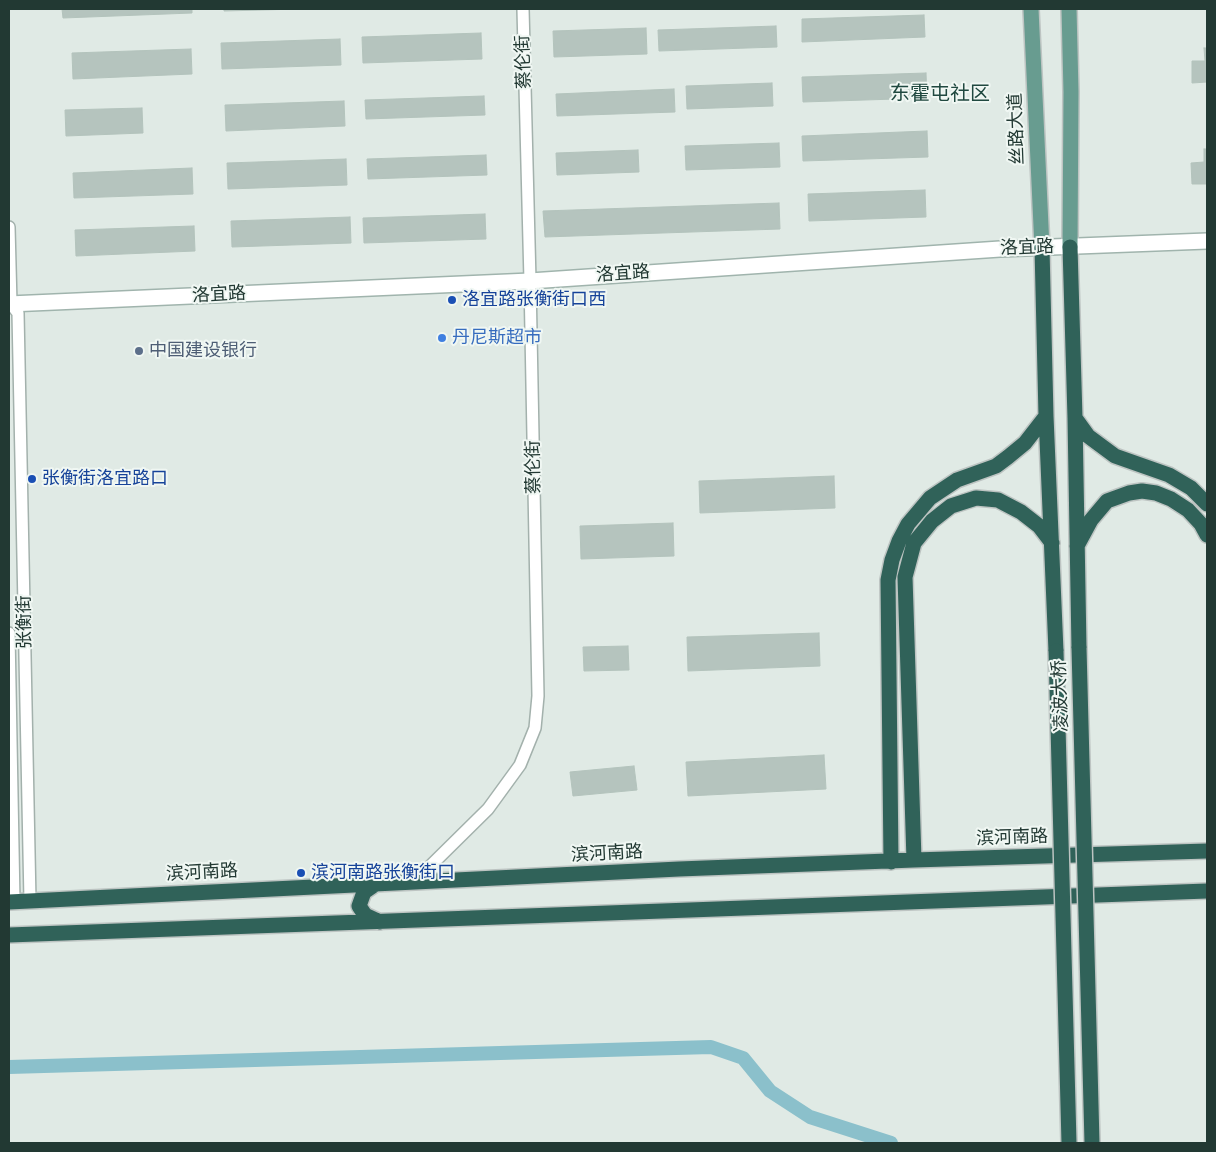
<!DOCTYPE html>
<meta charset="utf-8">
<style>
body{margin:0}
#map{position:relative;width:1216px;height:1152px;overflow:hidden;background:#e0eae5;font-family:"Space Grotesk",sans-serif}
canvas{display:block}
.frame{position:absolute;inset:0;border:10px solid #223933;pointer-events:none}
</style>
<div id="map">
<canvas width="1216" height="1152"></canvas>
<div class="frame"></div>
</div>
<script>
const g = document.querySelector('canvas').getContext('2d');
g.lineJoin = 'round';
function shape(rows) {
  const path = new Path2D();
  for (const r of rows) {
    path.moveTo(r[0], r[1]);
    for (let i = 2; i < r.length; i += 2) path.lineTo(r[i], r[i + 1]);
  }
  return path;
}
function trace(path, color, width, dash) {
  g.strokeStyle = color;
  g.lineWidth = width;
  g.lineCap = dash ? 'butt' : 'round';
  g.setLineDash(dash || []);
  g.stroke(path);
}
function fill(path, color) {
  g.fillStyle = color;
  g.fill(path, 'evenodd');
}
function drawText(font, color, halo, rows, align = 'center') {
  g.font = font + ' "Space Grotesk","Noto Sans SC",sans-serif';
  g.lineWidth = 4;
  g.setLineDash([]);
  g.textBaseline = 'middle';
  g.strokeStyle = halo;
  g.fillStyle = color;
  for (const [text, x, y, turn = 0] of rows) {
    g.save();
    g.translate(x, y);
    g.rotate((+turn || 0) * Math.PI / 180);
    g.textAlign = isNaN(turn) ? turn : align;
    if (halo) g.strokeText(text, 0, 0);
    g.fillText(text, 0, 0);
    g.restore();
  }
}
trace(shape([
 [9,1067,711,1047,743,1058,770,1091,810,1117,891,1143]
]), '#8bc0cb', 14);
const building = shape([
 [62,9,192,9,192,13,63,18,62,9],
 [224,9,299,9,224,11,224,9],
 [924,15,925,37,802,42,802,19,924,15],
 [776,26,777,47,659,51,658,30,776,26],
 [646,28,647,54,554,57,553,31,646,28],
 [481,33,482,59,363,63,362,37,481,33],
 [340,39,341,65,222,69,221,43,340,39],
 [1204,48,1207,48,1207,82,1192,83,1192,61,1205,61,1204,48],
 [191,49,192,74,73,79,72,53,191,49],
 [926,73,927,98,803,102,802,77,926,73],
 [772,83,773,106,687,109,686,86,772,83],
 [674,89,675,112,557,116,556,94,674,89],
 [484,96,485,115,366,119,365,100,484,96],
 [344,101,345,126,226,131,225,105,344,101],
 [142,108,143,133,66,136,65,110,142,108],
 [927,131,928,157,803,161,802,136,927,131],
 [779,143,780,167,686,170,685,146,779,143],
 [1204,149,1207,149,1207,184,1192,184,1191,163,1204,162,1204,149],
 [638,150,639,172,557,175,556,153,638,150],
 [486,155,487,175,368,179,367,159,486,155],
 [346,159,347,185,228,189,227,163,346,159],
 [192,168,193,194,74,198,73,173,192,168],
 [925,190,926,217,809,221,808,194,925,190],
 [779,203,780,229,545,237,543,211,779,203],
 [485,214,486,239,364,243,363,218,485,214],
 [350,217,351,243,232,247,231,221,350,217],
 [194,226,195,251,76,256,75,230,194,226],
 [834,476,835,508,700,513,699,481,834,476],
 [673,523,674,556,581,559,580,526,673,523],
 [819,633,820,666,688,671,687,637,819,633],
 [628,646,629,670,584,671,583,647,628,646],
 [824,755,826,789,688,796,686,762,824,755],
 [634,766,637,790,573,796,570,772,634,766]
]);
fill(building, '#b5c4be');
trace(building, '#b3c3bc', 1);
const street = shape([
 [9,227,11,304,18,313,30,901],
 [9,633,14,902],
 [414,882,488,809,520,765,535,728,538,696,530,281,523,9]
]);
const secondary = shape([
 [9,304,530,281,1000,249,1207,241]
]);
const primary = shape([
 [1031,9,1042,248],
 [1069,9,1071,92,1070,247]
]);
const highway = shape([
 [1070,247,1075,418,1079,648],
 [1042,248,1046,416,1056,651],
 [1075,418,1088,436,1115,456,1169,475,1191,488,1207,504],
 [1077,546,1091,520,1107,501,1129,493,1142,491,1156,493,1171,499,1188,510,1201,524,1207,535],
 [914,860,905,577,914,543,932,521,951,506,976,498,998,500,1021,512,1039,526,1052,543],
 [891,862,888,580,892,560,899,541,908,524,930,498,957,480,996,466,1008,457,1025,443,1046,416],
 [377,883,364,892,359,906,365,915,380,922],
 [9,902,679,869,914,860,1207,851],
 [9,935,1207,891]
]);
trace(street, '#a3b1ac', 14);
trace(secondary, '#a0b4ad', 18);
trace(primary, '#bdc4c2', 18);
trace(highway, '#bdc4c2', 18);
trace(street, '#fff', 11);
trace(secondary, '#fff', 15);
trace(primary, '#689c90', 15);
trace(highway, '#306259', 15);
const highwayBridge = shape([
 [1079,648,1092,1143],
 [1056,651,1069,1143]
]);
trace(highwayBridge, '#bdc4c2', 18, []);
trace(highwayBridge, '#306259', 15);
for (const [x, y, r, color] of [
 [452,300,5,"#1a4fb4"],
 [442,338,5,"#3f7fe0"],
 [139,351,5,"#5c6f8a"],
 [32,479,5,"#1a4fb4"],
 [301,873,5,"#1a4fb4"]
]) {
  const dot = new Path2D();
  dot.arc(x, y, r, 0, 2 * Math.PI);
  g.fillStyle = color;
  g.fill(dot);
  trace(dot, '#f0f7f3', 2);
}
drawText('18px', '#223933', '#f0f7f3', [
 ["蔡伦街",524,62,-92],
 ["丝路大道",1017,129,-92],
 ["洛宜路",1027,248,-2],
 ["洛宜路",623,274,-4],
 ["洛宜路",219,295,-3],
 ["蔡伦街",534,467,-91],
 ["张衡街",25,622,-91],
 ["凌波大桥",1061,696,-92],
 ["滨河南路",1012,838,-2],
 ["滨河南路",607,854,-3],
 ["滨河南路",202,873,-3]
]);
drawText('18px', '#164399', '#f0f7f3', [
 ["洛宜路张衡街口西",462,300],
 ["张衡街洛宜路口",42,479],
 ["滨河南路张衡街口",311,873]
], 'left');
drawText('18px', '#366cbe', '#f0f7f3', [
 ["丹尼斯超市",452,338]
], 'left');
drawText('18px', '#4e5e75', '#f0f7f3', [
 ["中国建设银行",149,351]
], 'left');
drawText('20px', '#204940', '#f0f7f3', [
 ["东霍屯社区",940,95]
]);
</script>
